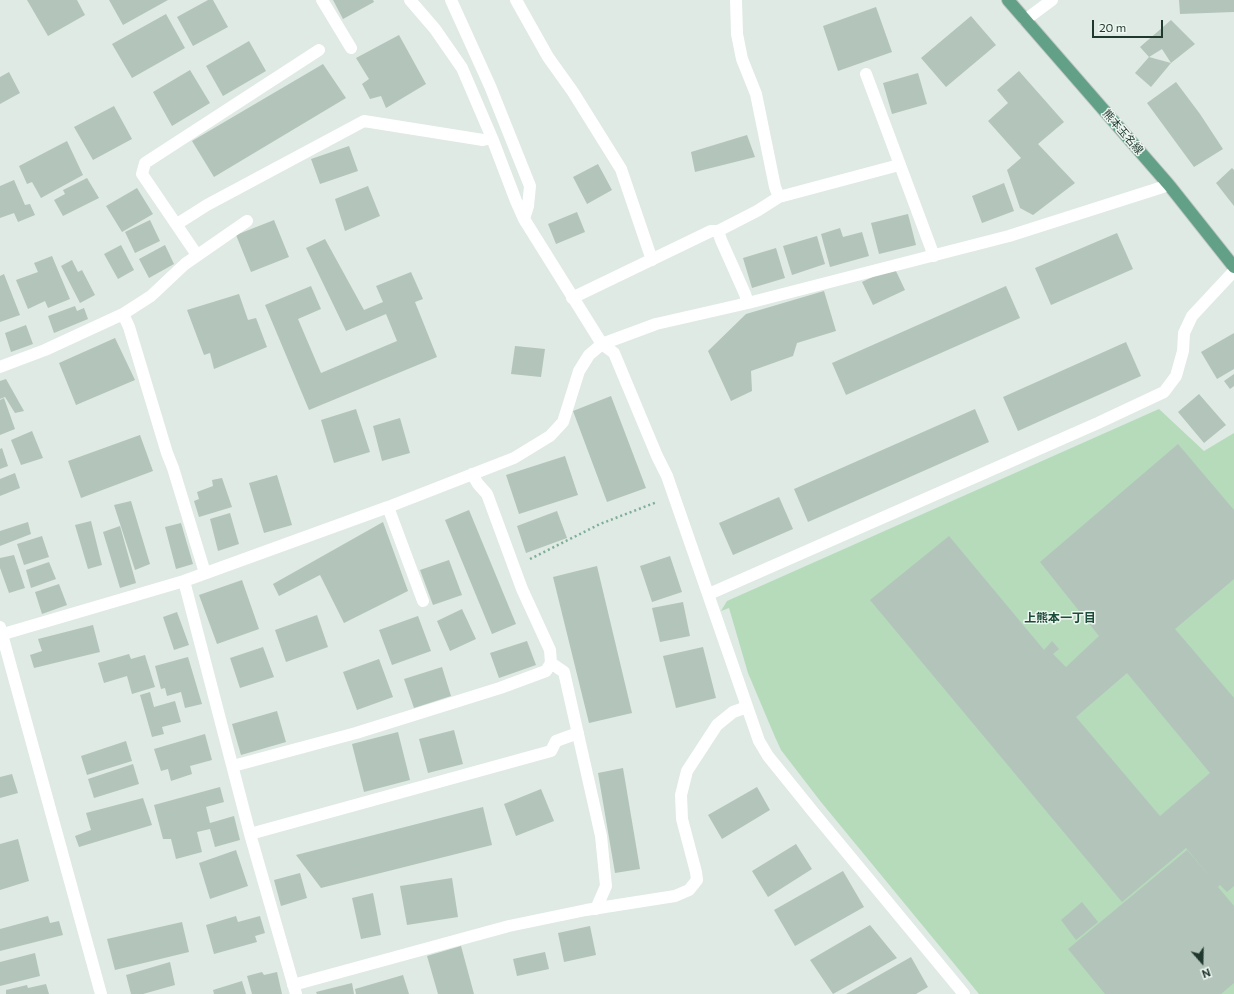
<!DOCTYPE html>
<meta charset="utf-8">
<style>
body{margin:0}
#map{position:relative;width:1234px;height:994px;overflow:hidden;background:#deeae3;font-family:Commissioner,sans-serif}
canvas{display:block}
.north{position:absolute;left:1182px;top:942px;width:40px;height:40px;-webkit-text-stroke:3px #eef6f1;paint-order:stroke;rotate:160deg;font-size:11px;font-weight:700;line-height:16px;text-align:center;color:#1f392f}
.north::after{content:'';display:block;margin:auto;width:14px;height:18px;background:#1f392f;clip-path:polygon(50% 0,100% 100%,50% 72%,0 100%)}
.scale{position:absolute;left:1092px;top:20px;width:71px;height:18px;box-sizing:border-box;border:2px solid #1f392f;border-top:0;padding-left:5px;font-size:12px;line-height:14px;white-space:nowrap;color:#1f392f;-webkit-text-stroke:3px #eef6f1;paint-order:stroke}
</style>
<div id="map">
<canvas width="1234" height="994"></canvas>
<div class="north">N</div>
<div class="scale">20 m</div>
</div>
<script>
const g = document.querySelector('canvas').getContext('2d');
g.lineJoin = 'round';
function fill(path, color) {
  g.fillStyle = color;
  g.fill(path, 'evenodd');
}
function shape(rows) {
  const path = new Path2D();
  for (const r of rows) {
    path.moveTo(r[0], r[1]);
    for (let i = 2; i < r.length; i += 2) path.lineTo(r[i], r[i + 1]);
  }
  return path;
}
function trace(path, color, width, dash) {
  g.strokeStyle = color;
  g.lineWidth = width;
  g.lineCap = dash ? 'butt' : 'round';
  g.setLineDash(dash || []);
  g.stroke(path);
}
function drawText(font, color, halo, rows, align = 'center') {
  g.font = font + ' Commissioner,"Noto Sans JP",sans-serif';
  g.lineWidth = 3;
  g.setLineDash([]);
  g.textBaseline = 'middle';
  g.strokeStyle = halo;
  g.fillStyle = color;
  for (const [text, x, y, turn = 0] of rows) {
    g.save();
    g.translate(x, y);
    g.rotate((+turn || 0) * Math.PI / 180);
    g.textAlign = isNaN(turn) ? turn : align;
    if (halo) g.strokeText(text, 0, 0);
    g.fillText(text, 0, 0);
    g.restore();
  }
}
fill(shape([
 [1159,409,1204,451,1234,433,1234,994,979,994,821,802,781,750,775,737,748,673,729,608,721,611,727,601]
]), '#b6dbbb');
fill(shape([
 [27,0,77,0,85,15,48,36],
 [109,0,168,0,123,25],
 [208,0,213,0,228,27,193,46,177,17],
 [333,0,373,0,374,2,343,19],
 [1179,0,1234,0,1234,12,1180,14],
 [876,7,892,52,838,71,823,26],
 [166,14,185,48,132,78,112,44],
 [971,16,996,45,946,87,921,58],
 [1171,20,1195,44,1171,63,1162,49,1149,57,1140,47],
 [399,35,426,84,386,108,381,96,370,99,362,84,369,79,356,58],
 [249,41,266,71,223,96,206,66],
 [1149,57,1171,63,1151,87,1135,73],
 [323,64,346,98,214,177,192,141],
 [190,70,210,103,172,126,153,92],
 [1019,71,1064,122,1038,144,1075,183,1033,215,1020,208,1007,170,1021,158,988,121,1008,103,997,90],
 [9,72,20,93,0,104,0,77],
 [918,73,927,104,892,114,883,83],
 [1176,82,1200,114,1223,149,1194,167,1147,103],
 [114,106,132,139,93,160,74,127],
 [747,135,755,157,695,172,691,152],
 [67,141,83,175,41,198,32,182,27,184,19,166],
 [349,146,358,171,320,184,311,159],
 [598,164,612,190,587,204,573,177],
 [1232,168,1234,170,1234,206,1216,183],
 [87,178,99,198,63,216,54,200,65,194,63,190],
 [14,180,25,205,30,204,35,215,18,222,14,213,0,218,0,186],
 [1004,183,1014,211,982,223,972,196],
 [368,186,380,216,345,231,335,199],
 [137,188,153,214,122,232,106,206],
 [577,212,585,232,556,244,548,224],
 [908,214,916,245,879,254,871,223],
 [150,220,160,241,135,253,125,232],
 [274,220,289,257,251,272,236,235],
 [840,228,843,237,862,232,869,256,830,267,821,234],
 [1117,233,1133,269,1051,305,1035,268],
 [817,236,825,264,792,275,783,246],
 [325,239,364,310,383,302,376,286,411,272,423,299,415,302,437,357,309,410,265,305,311,286,321,309,298,319,321,373,397,341,386,314,346,331,306,248],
 [121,245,134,270,118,279,104,254],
 [165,245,174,264,149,278,139,259],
 [776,248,785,278,752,288,743,258],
 [52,256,70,299,48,308,45,301,28,309,16,280,38,272,34,263],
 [72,260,78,272,82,270,95,295,80,303,61,266],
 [894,267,905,290,873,305,862,282],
 [4,274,20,315,0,322,0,276],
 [1006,286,1020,318,846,395,832,363],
 [824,291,836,331,797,343,793,356,751,371,752,391,731,401,708,351,746,314],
 [239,294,248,320,256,318,267,347,214,369,210,353,204,355,187,310],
 [75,306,77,311,84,308,88,319,54,333,48,316],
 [26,325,33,344,11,352,5,333],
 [1234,333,1234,369,1217,379,1201,352],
 [115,338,135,380,76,405,59,363],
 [1126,342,1141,376,1018,431,1003,397],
 [515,346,545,349,541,377,511,374],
 [1234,374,1234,386,1230,389,1224,381],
 [6,379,24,411,15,413,5,397,0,399,0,381],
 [1199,394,1226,425,1204,443,1178,412],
 [611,396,646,488,607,502,573,411],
 [4,398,15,429,0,435,0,400],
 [356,409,370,452,334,463,321,420],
 [975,409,989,442,808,522,794,489],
 [400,418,410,453,382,461,373,426],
 [32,431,43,458,21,465,11,440],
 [140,435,153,471,81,498,68,461],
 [1178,444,1234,510,1234,579,1175,629,1234,698,1234,886,1227,892,1220,885,1218,887,1234,906,1234,983,1221,994,1105,994,1068,949,1187,850,1212,879,1186,848,1122,902,870,600,949,536,1044,650,1052,641,1059,649,1053,654,1066,667,1099,636,1040,562],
 [1127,673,1210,773,1160,816,1076,717],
 [2,448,8,466,0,469,0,449],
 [565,456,578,495,519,514,506,475],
 [15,473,20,488,0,496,0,479],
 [277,475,292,525,264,533,249,483],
 [222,478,232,507,199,517,194,501,199,499,197,492,213,486,212,480],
 [779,497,793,529,733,555,719,523],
 [131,501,150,564,135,570,114,505],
 [469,510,516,624,492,634,445,520],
 [557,511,567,538,526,553,517,526],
 [230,513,239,544,218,551,210,519],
 [91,521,102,565,88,569,75,525],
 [28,522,31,534,0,546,0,531],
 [383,522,408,591,344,623,320,575,279,596,273,584],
 [181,523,193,564,176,569,165,527],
 [120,526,136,583,120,588,103,532],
 [42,536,49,557,24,565,17,544],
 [14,555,25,588,9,593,0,568,0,558],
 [670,556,682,592,652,602,640,566],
 [449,560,462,595,433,605,420,570],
 [49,562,56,579,31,588,26,570],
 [597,566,632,713,589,723,553,577],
 [242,580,259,629,217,644,199,595],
 [59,584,67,605,42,614,35,592],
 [683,602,690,636,660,642,652,608],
 [462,609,476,639,450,651,437,621],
 [177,612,189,645,174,650,163,617],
 [317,615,328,647,286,662,275,630],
 [418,616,431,651,392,665,379,630],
 [93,625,100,652,34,668,30,655,42,651,38,639],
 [527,641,536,665,499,678,490,653],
 [263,647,274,677,240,688,230,658],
 [703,647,716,698,676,708,663,656],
 [129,654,131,659,145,655,155,687,132,694,127,676,104,683,98,663],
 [188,657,202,704,185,708,181,692,167,696,165,688,161,689,155,666],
 [379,659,393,697,357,710,343,672],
 [442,667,451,696,414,708,404,679],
 [150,692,154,707,175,701,181,722,162,727,164,734,152,737,140,695],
 [277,711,286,742,241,755,232,724],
 [454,730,463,764,428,773,419,739],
 [398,732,410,780,364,792,352,744],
 [205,734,212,760,190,766,192,774,171,781,168,769,161,771,154,749],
 [126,741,132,761,87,775,81,756],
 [133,764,139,784,94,798,88,779],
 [623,768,640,869,615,873,598,773],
 [12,774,18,793,0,798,0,777],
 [220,787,224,802,206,807,210,823,234,816,240,840,215,847,210,829,197,832,202,852,176,859,171,839,163,839,154,805],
 [757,787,770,810,722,839,708,815],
 [541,789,554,821,516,836,504,804],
 [143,798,152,825,79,847,75,836,91,830,86,813],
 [483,807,492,845,321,888,296,855],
 [18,839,29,881,0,890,0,844],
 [796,844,812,869,768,897,752,871],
 [236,850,248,886,210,899,199,863],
 [843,871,864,907,795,946,774,910],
 [300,873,307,898,281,906,274,880],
 [452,878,458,917,407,925,400,886],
 [373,893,381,935,361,939,352,898],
 [1082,902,1098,922,1076,940,1061,920],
 [48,916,50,923,59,921,63,935,0,951,0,929],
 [236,916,238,922,260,916,265,933,255,936,257,942,214,954,206,925],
 [182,922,189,952,115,970,107,939],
 [870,925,897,958,833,994,810,960],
 [590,926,596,955,564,962,558,933],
 [461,946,474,994,438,994,427,956],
 [545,952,549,969,517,976,513,959],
 [35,953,40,976,0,986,0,962],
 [911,957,928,987,916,994,846,994],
 [170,962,175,985,143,994,131,994,126,975],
 [262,972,264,975,277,972,282,994,252,994,247,976],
 [403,975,409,994,356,994,355,989],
 [242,981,246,994,214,994,213,990],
 [352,983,354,994,317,994,316,992],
 [46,984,49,994,6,994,6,990,27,985,28,988]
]), '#b3c4bb');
const major = shape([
 [1008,0,1169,185,1234,267]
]);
trace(major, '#bcc4c1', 14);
trace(shape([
 [530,559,600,524,657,502]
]), '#7eae98', 2.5, [2, 3]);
trace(shape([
 [322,0,351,48],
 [410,0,435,29,462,68,492,138,516,201,524,219],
 [451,0,490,86,530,186,528,206,524,219,602,344,614,353,657,456,667,476,759,741,768,756,814,813,964,994],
 [516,0,548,57,573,92,621,169,652,260],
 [736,0,737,34,742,59,756,94,775,187,779,197],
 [1025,20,1052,0],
 [866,74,934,256],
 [177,224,207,205,364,121,483,140,492,138],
 [718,231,757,211,779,197,899,165],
 [197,255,142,174,145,163,319,50],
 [572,298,711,231,718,231,721,240,745,294,748,303],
 [123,314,129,327,167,453,173,468,205,573],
 [0,367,45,350,123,314,151,296,185,264,247,221],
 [388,507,423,601],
 [184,581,250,834,296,994],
 [709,594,1098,423,1164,392,1176,376,1183,351,1184,333,1192,316,1234,271],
 [0,627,101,994],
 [0,635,184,581,388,507,514,458,550,436,563,422,579,371,589,355,602,344,656,324,748,303,1009,236,1169,185],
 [551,663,564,672,601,836,606,886,596,909],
 [233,766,356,733,500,688,546,671,551,663,550,650,522,589,487,494,478,484,472,474],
 [250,834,551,751,556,741,578,733],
 [293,985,509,926,586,910,675,896,689,890,697,880,696,872,682,819,681,795,687,771,717,725,733,712,747,707]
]), '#fff', 12);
trace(major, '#62a087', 12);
drawText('11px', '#1f392f', '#eef6f1', [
 ["熊本玉名線",1123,132,49]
]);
drawText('bold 12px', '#1b4b39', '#eef6f1', [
 ["上熊本一丁目",1060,618]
]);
</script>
